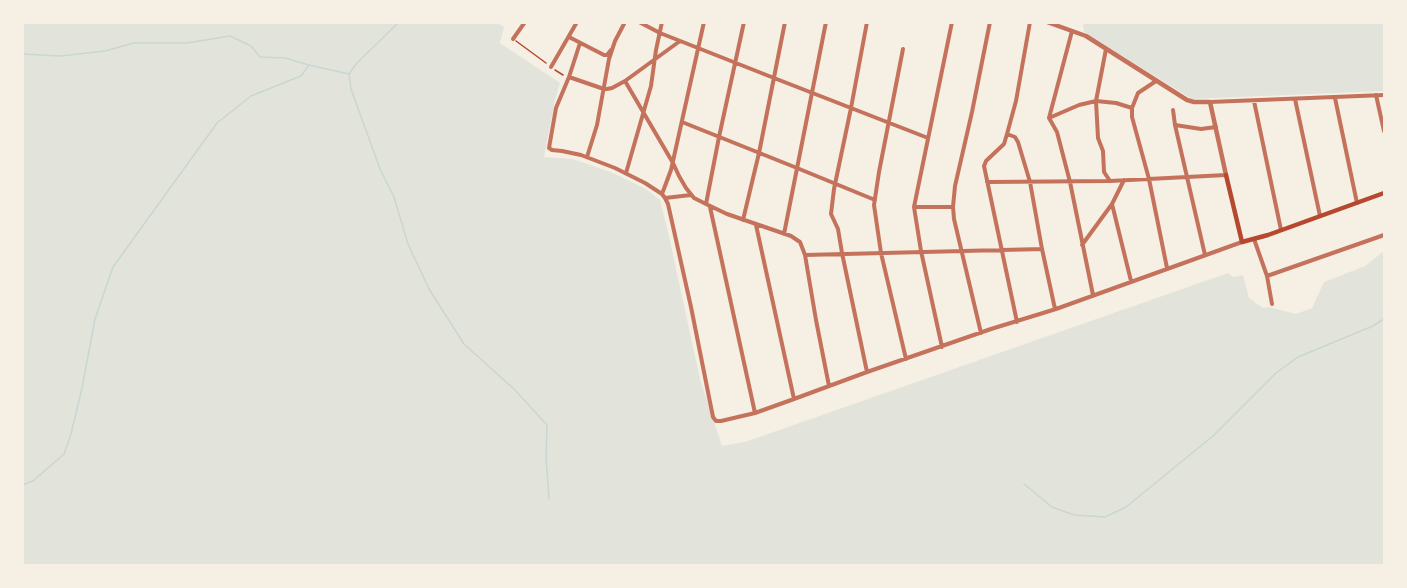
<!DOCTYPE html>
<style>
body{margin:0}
#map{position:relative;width:1407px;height:588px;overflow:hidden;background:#f6efe4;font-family:"PT Sans",sans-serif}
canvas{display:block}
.frame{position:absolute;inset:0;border:24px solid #f6efe4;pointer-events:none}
</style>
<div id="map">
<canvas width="1407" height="588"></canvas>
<div class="frame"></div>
</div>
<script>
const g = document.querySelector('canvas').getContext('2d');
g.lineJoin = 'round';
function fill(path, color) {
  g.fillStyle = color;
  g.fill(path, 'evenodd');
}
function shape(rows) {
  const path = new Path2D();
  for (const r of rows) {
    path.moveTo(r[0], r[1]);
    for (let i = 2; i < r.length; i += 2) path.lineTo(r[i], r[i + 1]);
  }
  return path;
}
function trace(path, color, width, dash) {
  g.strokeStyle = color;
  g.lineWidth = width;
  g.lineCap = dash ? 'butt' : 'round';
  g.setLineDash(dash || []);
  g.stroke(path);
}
fill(shape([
 [22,23,498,23,504,27,500,43,560,83,555,100,544,157,573,159,613,173,646,189,660,200,668,232,700,379,722,446,745,442,1228,273,1233,277,1243,275,1249,298,1263,308,1269,307,1296,314,1312,308,1324,282,1365,266,1384,251,1384,565,23,565],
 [1083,23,1384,23,1384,91,1192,99,1084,32]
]), '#e2e4dc');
trace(shape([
 [399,22,356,64,349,74,351,89,380,169,394,197,408,244,429,289,464,344,515,390,547,425,546,458,549,499],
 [22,54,61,56,105,51,134,43,187,43,230,36,251,46,260,57,285,58,309,65,349,74],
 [1024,484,1052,507,1074,515,1105,517,1126,507,1213,436,1276,373,1298,357,1373,326,1384,319],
 [22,485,33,481,64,454,71,434,82,388,95,319,113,267,217,123,251,96,301,76,309,65]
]), '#c9d6d2', 1.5);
trace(shape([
 [516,41,546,63],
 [555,70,563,75]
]), '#b5482f', 1.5);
trace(shape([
 [639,22,660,33,774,78,928,138],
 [867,22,851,108,834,189,831,214,838,229,842,253,867,372],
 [1072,31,1049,118,1057,132,1070,182,1093,295],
 [569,37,604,55,607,55,611,50],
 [513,39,525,22],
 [580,43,569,77,556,108,549,148,552,150,562,151,581,155,615,168,645,183,662,194,665,198,668,204,691,307,713,417,716,421,721,421,755,413,794,399,867,372,991,329,1056,309,1242,242],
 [903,49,879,172,874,205,881,253,906,359],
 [1106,49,1096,101,1098,138,1103,151,1104,172,1110,181],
 [551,67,577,22],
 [569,77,601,88,607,89,612,88,625,81,680,41],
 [625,81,673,163,679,176,686,188,694,198,706,204,727,214,791,236,800,242,805,255,816,320,829,386],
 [1156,81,1138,93,1132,108,1132,117,1149,179,1167,268],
 [1376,95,1384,131],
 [1335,98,1357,203],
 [1295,99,1320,216],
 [1254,101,1281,230],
 [1210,102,1384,95],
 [1173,110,1175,125,1205,255],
 [1049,118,1079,105,1096,101,1116,103,1132,108],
 [682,122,797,168,875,200],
 [1175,125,1201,129,1216,127],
 [1007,134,1015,137,1018,142,1030,182,1042,249,1055,309],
 [587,157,597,125,609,59,615,41,625,22],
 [626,173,651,86,656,50,662,22],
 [987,182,1110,181,1226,175],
 [662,194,671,170,704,22],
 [665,198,691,195],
 [706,204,719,137,744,22],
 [1112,204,1131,281],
 [710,207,755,413],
 [914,207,953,207],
 [743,220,759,153,785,22],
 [756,225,794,399],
 [784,234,826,22],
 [1254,239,1267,276,1272,304],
 [1082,245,1112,204,1124,180],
 [805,255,1042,249],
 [1267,276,1384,235],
 [1017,322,984,166,986,161,1004,144,1007,134,1016,101,1030,22],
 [981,333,954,219,953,207,955,186,972,112,990,22],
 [942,347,921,251,914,207,952,22]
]), '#c5725c', 4);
trace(shape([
 [1047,22,1086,36,1187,100,1194,102,1210,102,1226,175]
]), '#c5725c', 4.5);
trace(shape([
 [1226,175,1242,242,1268,235,1384,193]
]), '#b5482f', 4.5);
</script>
